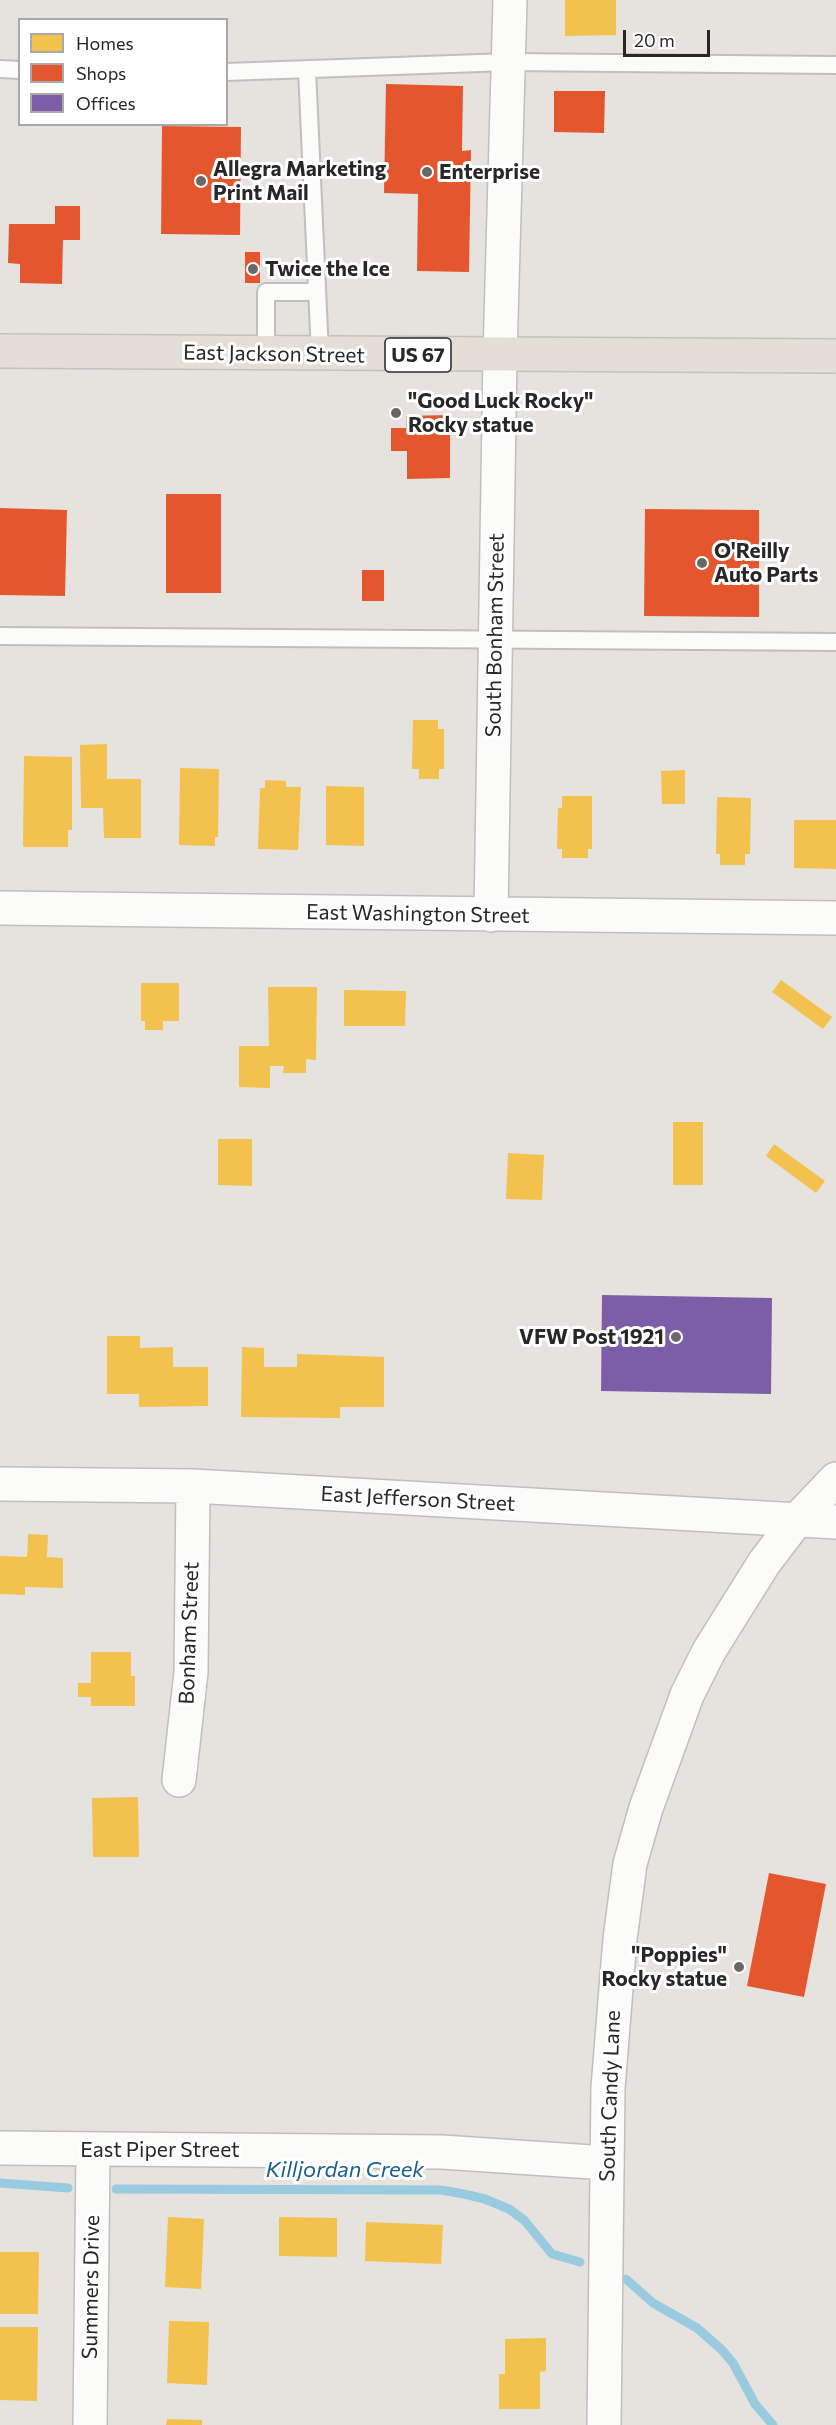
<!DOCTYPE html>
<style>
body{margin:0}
#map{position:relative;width:836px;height:2425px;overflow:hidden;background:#e6e2de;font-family:Commissioner,sans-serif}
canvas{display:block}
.legend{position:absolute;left:18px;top:18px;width:210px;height:108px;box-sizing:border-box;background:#fff;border:2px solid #a9a9a9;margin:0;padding:8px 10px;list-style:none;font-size:18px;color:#272727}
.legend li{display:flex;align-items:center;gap:12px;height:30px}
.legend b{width:30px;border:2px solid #a9a9a9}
.scale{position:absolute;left:623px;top:30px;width:87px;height:27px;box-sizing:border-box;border:3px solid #272727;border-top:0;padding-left:8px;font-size:18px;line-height:21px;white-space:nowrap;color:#272727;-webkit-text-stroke:4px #fff;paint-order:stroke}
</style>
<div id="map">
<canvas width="836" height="2425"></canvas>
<ul class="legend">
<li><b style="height:16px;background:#f2c14e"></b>Homes</li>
<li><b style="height:16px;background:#e4572e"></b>Shops</li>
<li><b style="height:16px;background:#7b5ea7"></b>Offices</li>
</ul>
<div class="scale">20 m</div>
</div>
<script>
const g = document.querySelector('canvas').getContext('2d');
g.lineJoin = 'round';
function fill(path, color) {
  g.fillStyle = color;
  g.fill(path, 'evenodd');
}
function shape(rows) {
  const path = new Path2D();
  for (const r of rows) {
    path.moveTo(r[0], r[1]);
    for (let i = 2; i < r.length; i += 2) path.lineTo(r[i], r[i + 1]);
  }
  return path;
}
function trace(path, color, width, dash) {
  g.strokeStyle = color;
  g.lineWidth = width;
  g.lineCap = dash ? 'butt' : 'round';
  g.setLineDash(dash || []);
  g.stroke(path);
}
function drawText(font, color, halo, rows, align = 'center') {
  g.font = font + ' Commissioner,sans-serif';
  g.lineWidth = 6;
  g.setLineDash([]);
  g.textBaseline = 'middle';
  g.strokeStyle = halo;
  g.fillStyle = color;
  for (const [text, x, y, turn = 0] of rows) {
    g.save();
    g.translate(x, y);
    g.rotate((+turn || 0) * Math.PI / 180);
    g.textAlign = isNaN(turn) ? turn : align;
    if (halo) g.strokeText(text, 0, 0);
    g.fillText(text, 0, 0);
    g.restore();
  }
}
fill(shape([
 [565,0,616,0,616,35,565,36],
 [413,720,438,720,438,729,444,729,444,769,439,769,439,779,419,779,419,769,412,769],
 [107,744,107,779,141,779,141,838,104,838,103,808,81,808,80,745],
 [24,756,72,757,72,830,68,830,68,847,23,847],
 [180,768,219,769,218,837,215,837,215,846,179,845],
 [685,770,685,804,662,804,661,771],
 [265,780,286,781,286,787,301,787,298,850,258,849,260,788,265,788],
 [326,786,364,787,364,846,326,845],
 [562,796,592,796,592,849,588,849,588,858,562,858,562,849,557,849,558,808,562,808],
 [717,797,751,798,750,854,745,854,745,865,720,865,720,854,716,854],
 [794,820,836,820,836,869,794,868],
 [781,980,832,1017,823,1029,772,992],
 [141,983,179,983,179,1021,163,1021,163,1030,145,1030,145,1021,141,1021],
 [268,987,317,987,316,1060,306,1059,306,1073,283,1073,284,1066,270,1066,270,1088,239,1087,239,1046,269,1046],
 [344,990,406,991,405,1026,344,1026],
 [673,1122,703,1122,703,1185,673,1185],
 [218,1139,252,1139,252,1186,218,1185],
 [774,1144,825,1181,816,1193,766,1156],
 [508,1153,544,1155,542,1200,506,1199],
 [107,1336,140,1336,140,1348,173,1347,173,1367,208,1367,208,1406,139,1407,139,1394,107,1394],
 [242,1347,264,1348,264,1367,297,1367,297,1354,384,1357,384,1407,340,1407,340,1418,241,1417],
 [28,1534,48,1535,47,1557,63,1558,63,1588,25,1587,25,1595,0,1594,0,1556,27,1557],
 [91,1652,131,1652,131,1676,135,1676,135,1706,91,1706,91,1697,78,1697,78,1683,91,1683],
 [138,1797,139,1857,93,1857,92,1798],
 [168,2217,204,2219,201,2289,165,2287],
 [279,2217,337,2218,337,2257,279,2256],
 [366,2222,443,2225,441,2264,365,2261],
 [0,2252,39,2252,38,2314,0,2314],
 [169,2321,209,2322,207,2385,167,2383],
 [0,2327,38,2327,37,2401,0,2400],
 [546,2338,546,2371,540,2372,540,2409,499,2409,499,2374,505,2374,505,2339],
 [167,2419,202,2420,202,2425,166,2425]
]), '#f2c14e');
fill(shape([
 [386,84,463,86,462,151,471,150,469,272,417,271,418,194,384,193],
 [554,91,605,91,604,133,554,132],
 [162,126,241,127,240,235,161,234],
 [55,206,80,206,80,240,63,240,62,284,20,283,20,264,8,263,9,224,55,224],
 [245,252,260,252,260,283,245,283],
 [450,415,450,478,407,479,407,451,391,451,391,428,406,428,406,416],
 [166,494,221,494,221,593,166,593],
 [0,508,67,510,65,596,0,595],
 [645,509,759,510,759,617,644,616],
 [362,570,384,570,384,601,362,601],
 [769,1873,826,1884,804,1997,747,1986]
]), '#e4572e');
fill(shape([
 [602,1295,772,1298,771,1394,601,1391]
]), '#7b5ea7');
trace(shape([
 [0,2183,68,2188],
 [116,2189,441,2190,464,2194,485,2199,509,2209,524,2220,552,2254,580,2262],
 [626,2279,653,2303,697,2328,722,2350,733,2363,755,2404,773,2425]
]), '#98cae0', 9);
const lane = shape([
 [0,69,20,70],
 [307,69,320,354],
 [226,72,508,62,836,65],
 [266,354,266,292,317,292],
 [0,636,836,642]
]);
const street = shape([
 [0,908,836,918],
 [491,915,500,355,510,0],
 [0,1484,193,1486,836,1522],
 [179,1780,191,1672,193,1486],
 [0,2148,442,2152,607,2163],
 [90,2425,93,2150]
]);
const secondary = shape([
 [604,2425,608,2088,620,1939,630,1864,646,1808,687,1695,709,1651,764,1563,796,1521,836,1479]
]);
const highway = shape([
 [0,351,836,356]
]);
trace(lane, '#c0bebf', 20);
trace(street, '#c0bebf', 36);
trace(secondary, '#c0bebf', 36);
trace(highway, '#c3c1c0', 36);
trace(lane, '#fbfbfa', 16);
trace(street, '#fbfbfa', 33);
trace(secondary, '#fbfbfa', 33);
trace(highway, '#e6ddd4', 33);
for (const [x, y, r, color] of [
 [427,172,6,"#6a6867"],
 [201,181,6,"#6a6867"],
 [253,269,6,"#6a6867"],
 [396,413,6,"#6a6867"],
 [702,563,6,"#6a6867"],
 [676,1337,6,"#6a6867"],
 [739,1967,6,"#6a6867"]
]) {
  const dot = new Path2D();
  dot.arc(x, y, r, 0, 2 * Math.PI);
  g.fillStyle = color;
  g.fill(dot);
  trace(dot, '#fff', 2);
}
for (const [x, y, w] of [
 [418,355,66]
]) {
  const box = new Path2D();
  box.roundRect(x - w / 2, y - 17, w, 34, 4.5);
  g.fillStyle = '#fff';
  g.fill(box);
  trace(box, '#272727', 1.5);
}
drawText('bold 20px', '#272727', null, [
 ["US 67",418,355]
]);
drawText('bold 21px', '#272727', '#fff', [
 ["Allegra Marketing",213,169],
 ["Print Mail",213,193],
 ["Enterprise",439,172],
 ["Twice the Ice",265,269],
 ["\"Good Luck Rocky\"",408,401],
 ["Rocky statue",408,425],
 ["O'Reilly",714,551],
 ["Auto Parts",714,575],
 ["VFW Post 1921",664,1337,"right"],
 ["\"Poppies\"",727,1955,"right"],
 ["Rocky statue",727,1979,"right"]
], 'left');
drawText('21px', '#272727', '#fff', [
 ["East Jackson Street",274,354,1],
 ["South Bonham Street",495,635,-89],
 ["East Washington Street",418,914,1],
 ["East Jefferson Street",418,1499,3],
 ["Bonham Street",189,1633,-88],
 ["South Candy Lane",610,2096,-88],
 ["East Piper Street",160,2150],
 ["Summers Drive",91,2287,-89]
]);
drawText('italic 22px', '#1a5e89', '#fff', [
 ["Killjordan Creek",345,2170]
]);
</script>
